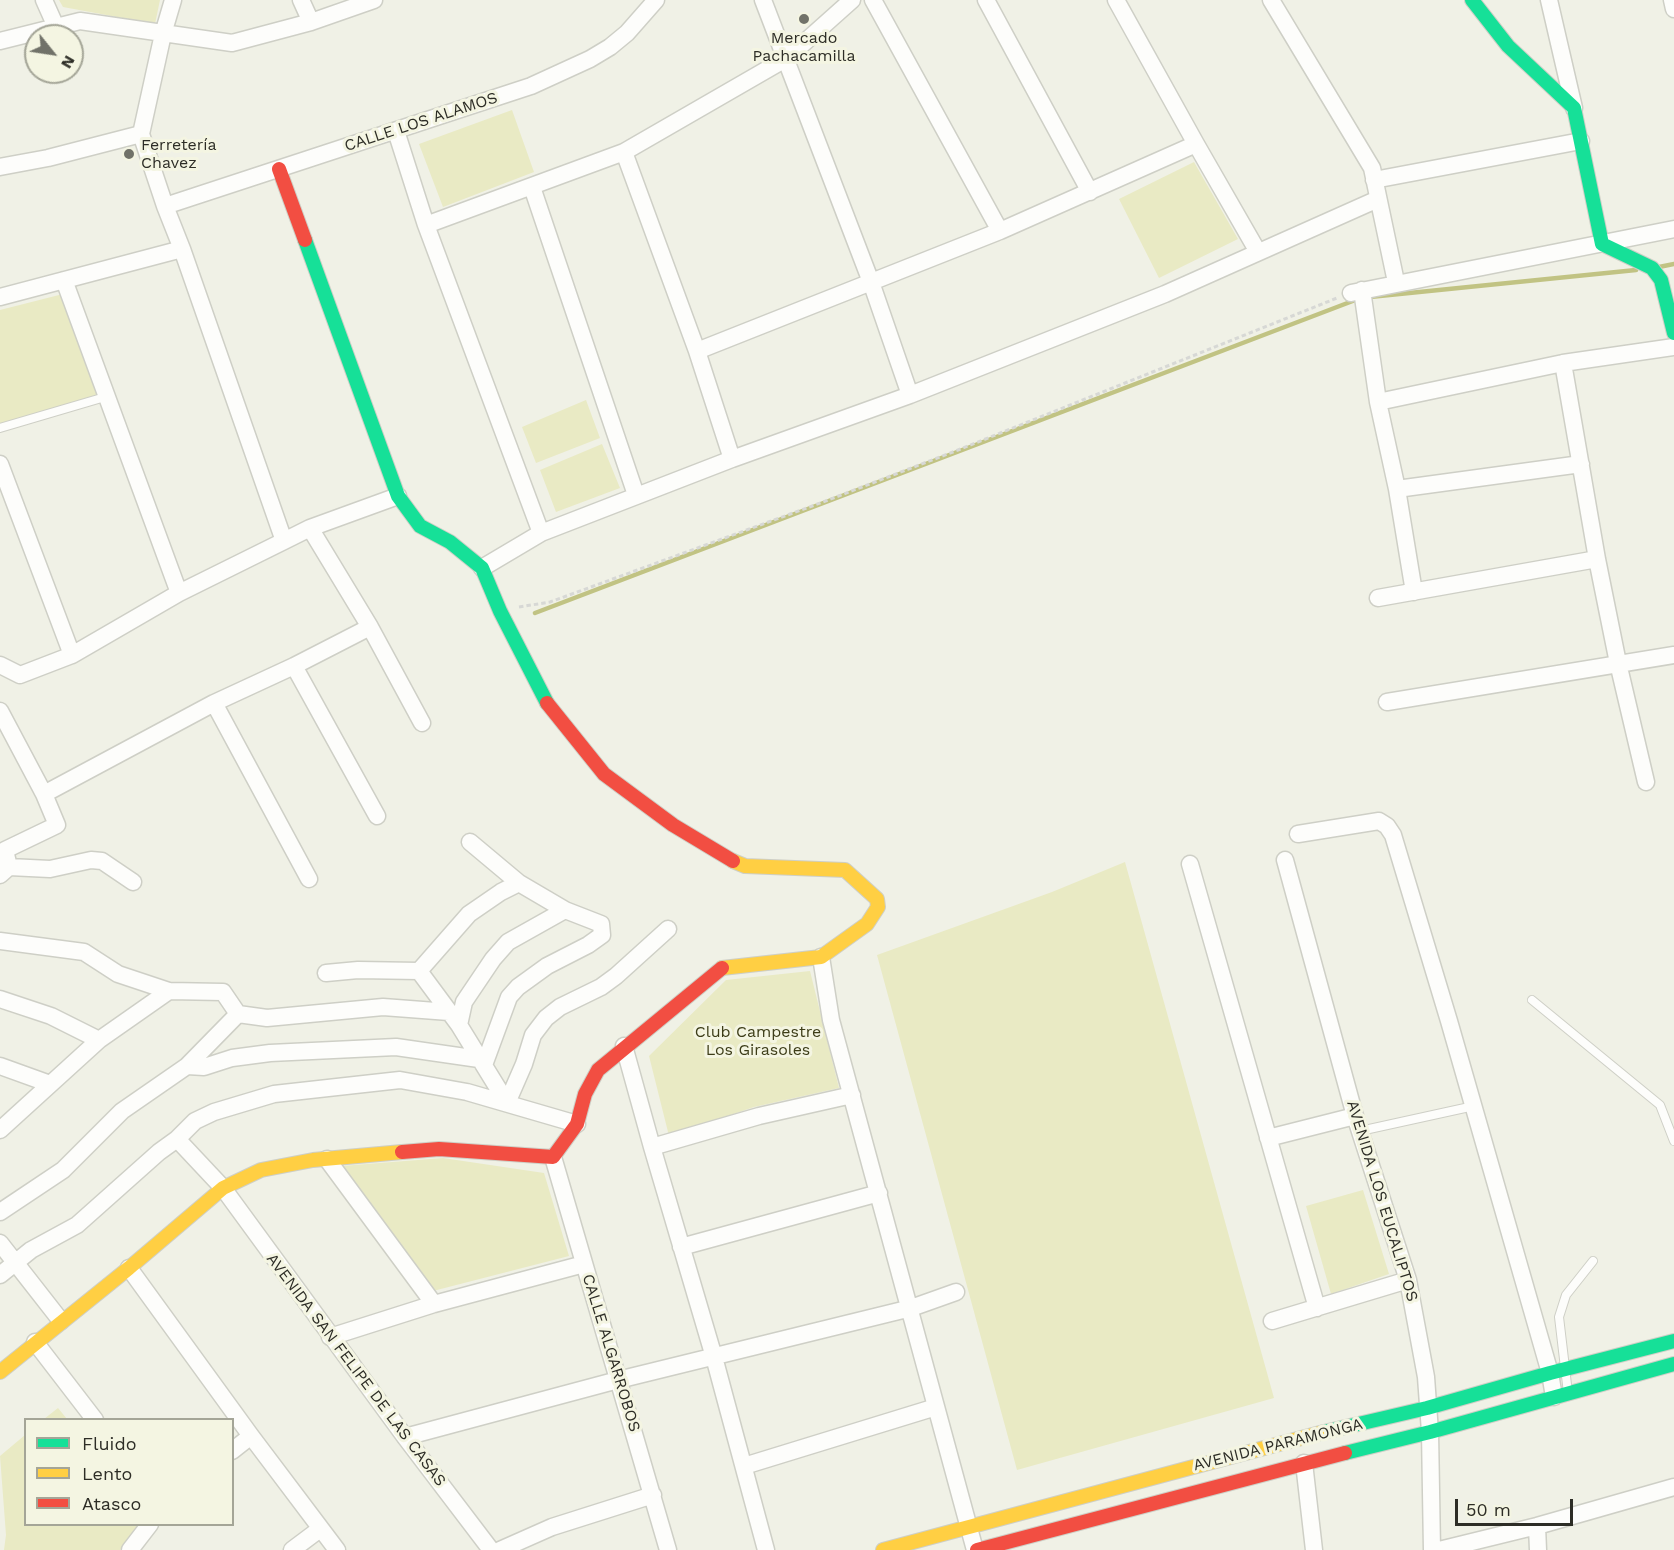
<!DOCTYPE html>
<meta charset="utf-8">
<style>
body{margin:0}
#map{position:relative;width:1674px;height:1550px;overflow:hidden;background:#f0f1e6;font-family:"Work Sans",sans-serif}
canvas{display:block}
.legend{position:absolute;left:24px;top:1418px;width:210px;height:108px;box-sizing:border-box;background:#f4f5e2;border:2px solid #a4a597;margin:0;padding:8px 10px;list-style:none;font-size:18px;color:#2d2d26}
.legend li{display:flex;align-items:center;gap:12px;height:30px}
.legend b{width:30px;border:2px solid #a4a597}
.north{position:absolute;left:24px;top:24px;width:60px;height:60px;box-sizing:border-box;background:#f4f5e2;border:2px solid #a4a597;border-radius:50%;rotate:120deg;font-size:16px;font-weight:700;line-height:24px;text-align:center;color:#2d2d26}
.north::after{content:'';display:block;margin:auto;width:21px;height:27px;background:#717269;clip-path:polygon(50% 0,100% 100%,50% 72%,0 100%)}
.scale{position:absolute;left:1455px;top:1499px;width:118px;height:27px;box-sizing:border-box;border:3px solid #2d2d26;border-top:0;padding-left:8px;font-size:18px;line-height:21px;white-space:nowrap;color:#2d2d26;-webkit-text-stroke:4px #f4f5e2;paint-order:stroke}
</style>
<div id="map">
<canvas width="1674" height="1550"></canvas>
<ul class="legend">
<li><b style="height:8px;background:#16e098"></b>Fluido</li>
<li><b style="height:8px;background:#ffcf43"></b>Lento</li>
<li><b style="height:8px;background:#f24e42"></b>Atasco</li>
</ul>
<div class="north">N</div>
<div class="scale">50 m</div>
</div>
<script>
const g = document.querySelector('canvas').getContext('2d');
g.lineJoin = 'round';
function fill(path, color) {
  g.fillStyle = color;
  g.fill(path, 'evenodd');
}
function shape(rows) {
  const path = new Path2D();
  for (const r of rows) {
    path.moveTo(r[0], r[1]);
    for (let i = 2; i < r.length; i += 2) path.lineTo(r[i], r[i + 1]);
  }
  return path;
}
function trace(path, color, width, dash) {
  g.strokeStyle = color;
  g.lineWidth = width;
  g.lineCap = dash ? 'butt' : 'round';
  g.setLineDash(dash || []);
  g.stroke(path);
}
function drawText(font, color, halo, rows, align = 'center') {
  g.font = font + ' "Work Sans",sans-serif';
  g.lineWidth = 6;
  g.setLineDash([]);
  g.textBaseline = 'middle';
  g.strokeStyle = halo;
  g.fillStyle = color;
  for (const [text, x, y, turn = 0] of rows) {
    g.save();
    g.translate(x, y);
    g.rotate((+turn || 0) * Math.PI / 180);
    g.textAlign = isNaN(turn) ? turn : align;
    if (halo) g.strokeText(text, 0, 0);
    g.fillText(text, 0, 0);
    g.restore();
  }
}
fill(shape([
 [59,0,160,0,155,24,63,7],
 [512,110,534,172,443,207,419,144],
 [1194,162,1238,239,1159,278,1119,199],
 [63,294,100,397,0,424,0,310],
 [586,400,600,438,536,463,522,427],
 [602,444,620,488,556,512,540,470],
 [1125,862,1274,1398,1017,1470,877,955,1052,892],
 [810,971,839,1088,754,1107,669,1136,649,1056,726,980],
 [443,1158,544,1173,569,1256,433,1291,342,1166],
 [1363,1190,1389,1274,1331,1294,1306,1206],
 [58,1408,67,1419,44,1419],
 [25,1435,26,1524,140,1525,120,1550,4,1550,6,1535,0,1456]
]), '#e9eac4');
trace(shape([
 [1659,267,1674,264],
 [1370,297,1636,270],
 [535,613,1358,299]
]), '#c1c383', 4.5);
const lane = shape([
 [0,428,105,397],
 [1532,1000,1660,1105,1674,1141],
 [1360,1131,1474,1106],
 [1568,1393,1559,1317,1566,1295,1593,1261]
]);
const street = shape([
 [44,0,56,27],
 [173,0,163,34,141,134,165,206,182,249,284,541],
 [301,0,311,22],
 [763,0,871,282,910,395],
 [873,0,1000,231],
 [986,0,1090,192],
 [1116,0,1196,144,1258,252],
 [1271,0,1372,168,1396,282],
 [1549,0,1574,108],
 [1672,0,1674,9],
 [0,41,80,21,232,43,311,22,374,0],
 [396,131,426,225,541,533],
 [624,152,697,351,732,459],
 [0,167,48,158,141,134],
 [1374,180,1581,141],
 [532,187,636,495],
 [165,206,531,86,590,59,610,47,627,33,656,0],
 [426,225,624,152,787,58,852,0],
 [64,280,179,593],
 [1362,290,1378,402,1397,489,1581,464],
 [1351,293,1674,229],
 [0,297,182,249],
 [697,351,1000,231,1196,144],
 [1563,363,1597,559,1618,663,1646,782],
 [1378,402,1563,363,1674,347],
 [0,464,72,655],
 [1397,489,1414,592],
 [310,528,370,627,422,723],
 [482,568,541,533,732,459,910,395,1165,294,1378,199],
 [1378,598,1597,559],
 [0,665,20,675,72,655,179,593,284,541,310,528,398,496],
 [294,666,377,816],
 [1387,702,1674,655],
 [214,703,309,879],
 [0,711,44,794,57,825,5,850,9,867,0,875],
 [44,794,214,703,294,666,370,627],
 [1298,834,1379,821,1387,826,1393,835,1449,1021,1550,1373,1554,1397],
 [1285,860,1355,1116,1408,1280,1426,1377,1430,1432,1432,1550],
 [1190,864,1317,1308],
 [9,867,50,869,91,860,102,861,133,882],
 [0,941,84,952,118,974,169,991,223,992,238,1014],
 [821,957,831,1020,975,1550],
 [419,971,459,1025,507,1103],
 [326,973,358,970,419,971,469,914,501,892,519,883],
 [0,999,51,1016,99,1040],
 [459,1025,464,1002,493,959,508,942,565,910,519,883,470,842],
 [624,1046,652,1147,714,1357,766,1550],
 [484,1065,509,997,518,987,547,966,588,945,602,935,601,924,565,910],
 [0,1066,50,1084],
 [187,1066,238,1014,267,1018,383,1007,449,1012],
 [507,1103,524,1064,533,1035,546,1018,560,1007,601,987,616,976,668,929],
 [0,1130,99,1040,169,991],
 [1268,1138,1355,1116],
 [177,1139,223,1188,405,1437,491,1550],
 [652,1147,759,1116,852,1095],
 [553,1157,668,1550],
 [327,1159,434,1304],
 [0,1212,63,1170,122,1111,187,1066,204,1067,232,1058,270,1053,396,1047,479,1059],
 [0,1243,61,1321],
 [681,1247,879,1193],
 [129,1268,251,1436,337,1550],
 [0,1275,31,1250,77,1225,159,1152,177,1139,195,1121,214,1112,274,1094,400,1080,467,1092,577,1124],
 [1272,1321,1408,1280],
 [330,1337,434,1304,584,1264],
 [35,1342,95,1420],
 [405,1437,618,1380,911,1308,956,1292],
 [232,1451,251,1436],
 [1304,1463,1314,1550],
 [744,1466,936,1407],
 [1537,1526,1538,1550],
 [130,1550,150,1524],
 [292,1550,320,1529],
 [500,1550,552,1527,653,1495],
 [1439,1550,1537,1526,1674,1487]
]);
const fast = shape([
 [1472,0,1508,46,1574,108,1602,244,1652,268,1661,280,1674,333],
 [305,240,398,496,420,526,450,542,482,568,500,611,547,703],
 [1324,1432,1427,1408,1550,1373,1674,1341],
 [1345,1453,1430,1432,1674,1364]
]);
const slow = shape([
 [722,968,821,957,867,924,878,907,877,899,845,870,745,866,733,861],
 [0,1372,129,1268,223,1188,261,1170,313,1160,402,1152],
 [883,1550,1324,1432]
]);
const jam = shape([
 [279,169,305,240],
 [547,703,604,774,673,825,733,861],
 [402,1152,439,1149,553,1157,577,1124,585,1094,598,1070,722,968],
 [977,1550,1345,1453]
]);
trace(lane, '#cecfc6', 10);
trace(street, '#cecfc6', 19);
trace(fast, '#cecfc6', 16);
trace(slow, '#cecfc6', 16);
trace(jam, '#cecfc6', 16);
trace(shape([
 [519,607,550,602,823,502,958,450,1337,298]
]), '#d7d8d5', 3, [4.5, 3]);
trace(lane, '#fdfdfb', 8);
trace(street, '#fdfdfb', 16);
trace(fast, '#16e098', 14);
trace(slow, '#ffcf43', 14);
trace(jam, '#f24e42', 14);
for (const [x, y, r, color] of [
 [804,19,6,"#717269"],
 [129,154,6,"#717269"]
]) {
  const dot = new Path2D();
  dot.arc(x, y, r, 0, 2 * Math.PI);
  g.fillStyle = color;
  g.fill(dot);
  trace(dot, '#f4f5e2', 2);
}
drawText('16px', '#2d2d26', '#f4f5e2', [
 ["Mercado",804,38],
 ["Pachacamilla",804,56],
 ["Ferretería",141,145,"left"],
 ["Chavez",141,163,"left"]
]);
drawText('16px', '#2d2d26', '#f4f5e2', [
 ["CALLE LOS ALAMOS",421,122,-18],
 ["AVENIDA LOS EUCALIPTOS",1382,1201,73],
 ["CALLE ALGARROBOS",611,1353,73],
 ["AVENIDA SAN FELIPE DE LAS CASAS",356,1370,53],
 ["AVENIDA PARAMONGA",1278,1445,-14]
]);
drawText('16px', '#3d3d18', '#f4f5e2', [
 ["Club Campestre",758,1032],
 ["Los Girasoles",758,1050]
]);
</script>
